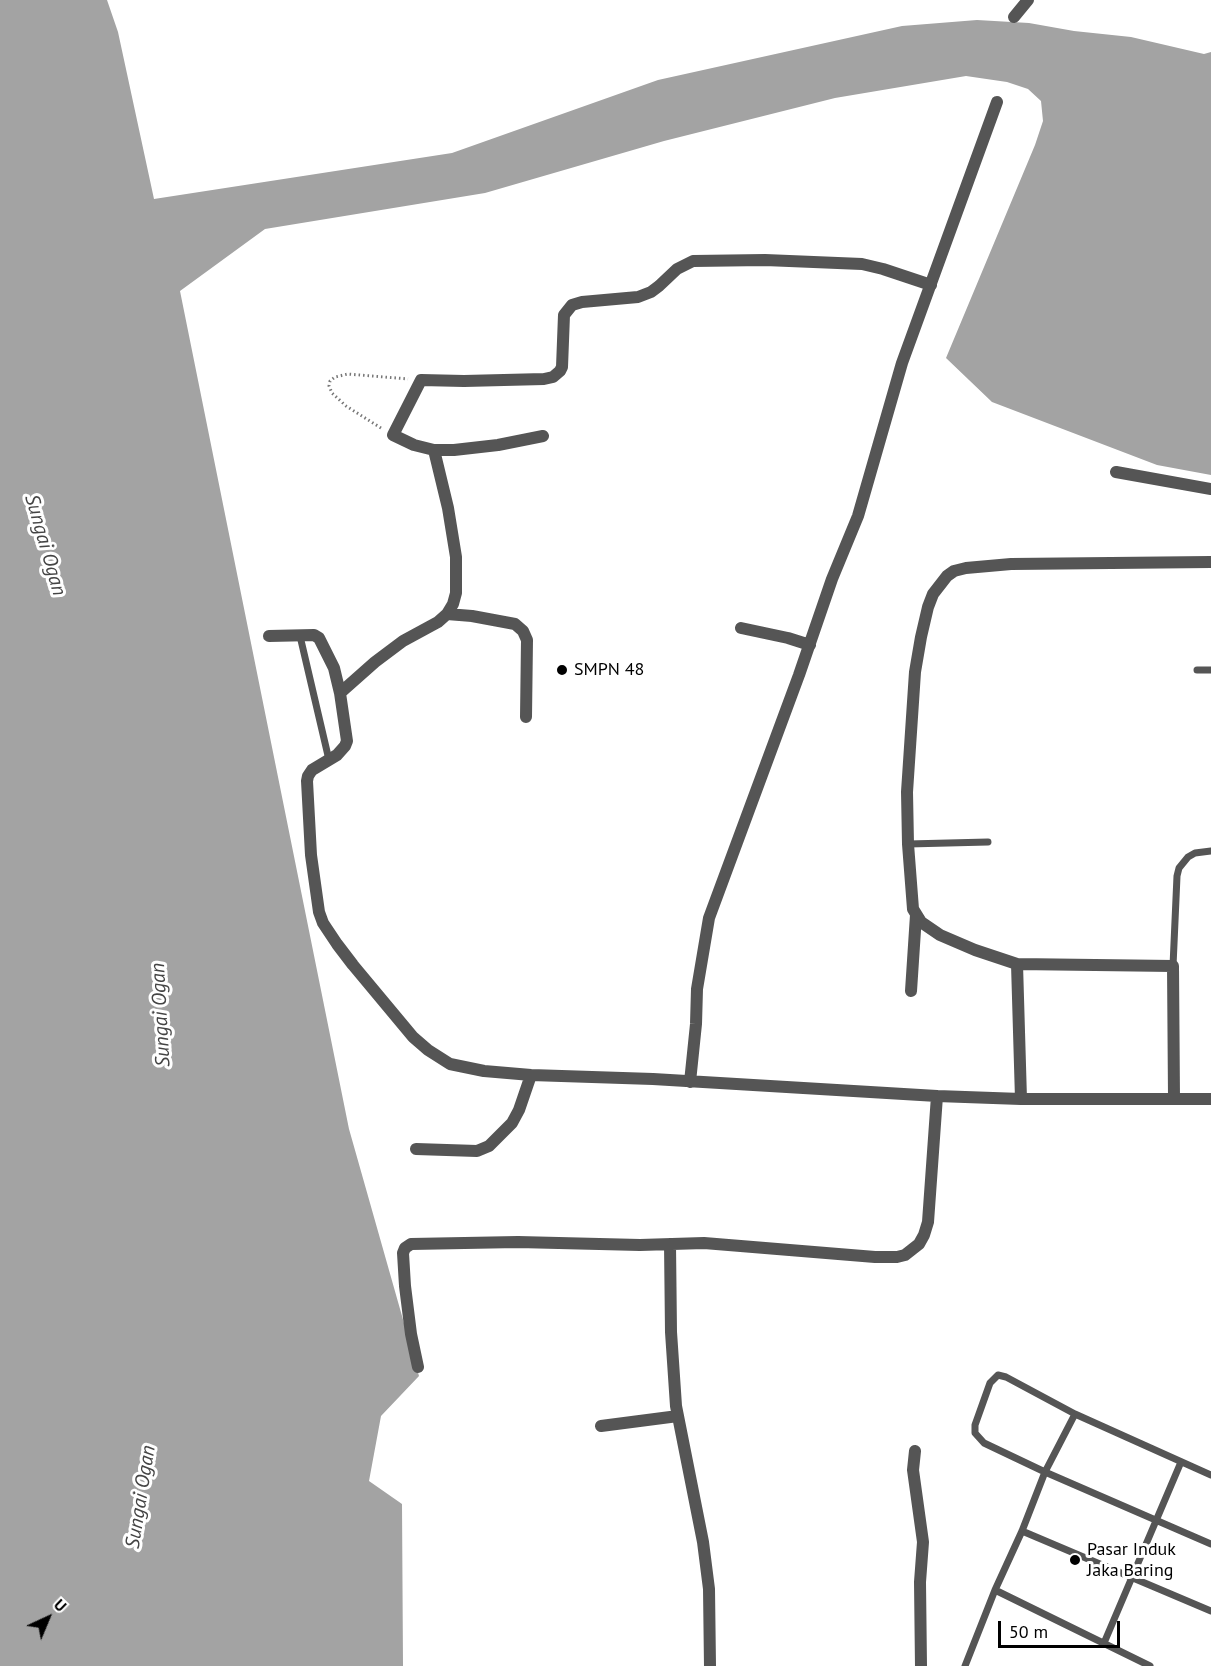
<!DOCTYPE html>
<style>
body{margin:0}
#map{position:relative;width:1211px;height:1666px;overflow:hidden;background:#fff;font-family:"PT Sans",sans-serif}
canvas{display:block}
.north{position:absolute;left:18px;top:1588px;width:60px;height:60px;-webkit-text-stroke:4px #fff;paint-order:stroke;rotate:44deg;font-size:16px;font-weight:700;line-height:24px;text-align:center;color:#000}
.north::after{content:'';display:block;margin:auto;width:21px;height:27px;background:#000;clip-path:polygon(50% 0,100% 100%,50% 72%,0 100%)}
.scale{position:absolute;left:998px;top:1621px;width:122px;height:27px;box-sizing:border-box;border:3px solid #000;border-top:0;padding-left:8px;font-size:18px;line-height:21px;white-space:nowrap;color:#000;-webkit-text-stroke:4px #fff;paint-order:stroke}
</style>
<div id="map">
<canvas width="1211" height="1666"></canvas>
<div class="north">U</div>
<div class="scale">50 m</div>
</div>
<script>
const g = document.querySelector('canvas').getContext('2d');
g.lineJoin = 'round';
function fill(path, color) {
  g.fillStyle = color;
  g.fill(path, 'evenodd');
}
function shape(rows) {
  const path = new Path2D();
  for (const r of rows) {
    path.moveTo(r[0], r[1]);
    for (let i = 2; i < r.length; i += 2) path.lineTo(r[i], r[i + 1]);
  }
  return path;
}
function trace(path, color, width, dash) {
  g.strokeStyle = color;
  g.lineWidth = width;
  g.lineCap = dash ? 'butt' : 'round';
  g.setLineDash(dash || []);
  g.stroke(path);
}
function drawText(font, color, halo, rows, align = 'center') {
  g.font = font + ' "PT Sans",sans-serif';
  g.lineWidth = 6;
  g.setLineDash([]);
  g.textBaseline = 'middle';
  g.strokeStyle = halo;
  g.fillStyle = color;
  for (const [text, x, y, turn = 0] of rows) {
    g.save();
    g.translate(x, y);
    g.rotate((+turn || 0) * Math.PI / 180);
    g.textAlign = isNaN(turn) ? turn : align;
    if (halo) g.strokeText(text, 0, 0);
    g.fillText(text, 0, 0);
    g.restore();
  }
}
fill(shape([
 [0,0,107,0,118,32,154,199,452,153,658,80,902,26,977,20,1029,23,1074,31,1131,37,1204,54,1211,52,1211,475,1157,465,992,402,946,358,1035,145,1043,121,1041,101,1028,89,1007,82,966,76,835,98,664,141,485,193,265,229,180,291,349,1129,419,1376,381,1416,369,1481,402,1504,403,1666,0,1666]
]), '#a3a3a3');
trace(shape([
 [381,428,346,406,332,393,329,386,330,381,335,377,348,374,408,379]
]), '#777', 3, [1.5, 3]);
trace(shape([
 [300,636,329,760],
 [1197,670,1211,670],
 [908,844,988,842],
 [1173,966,1177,876,1179,868,1188,857,1195,853,1211,851],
 [1075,1414,1006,1377,998,1375,990,1383,975,1425,975,1433,984,1443,1045,1472,1211,1544],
 [1022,1531,1211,1611],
 [995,1590,1150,1666],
 [1104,1643,1181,1462],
 [965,1666,995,1590,1022,1531,1045,1472,1075,1414,1211,1475]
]), '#555', 7);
trace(shape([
 [1014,17,1028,0],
 [543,436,498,445,454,450,434,450,414,445,393,435,421,380,464,381,544,379,553,377,560,371,562,367,564,315,572,305,582,302,638,297,651,292,659,286,677,269,693,261,765,260,862,264,883,269,931,285],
 [434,450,448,508,456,557,456,593,453,604,447,614,438,622,403,641,375,662,340,693,347,741,345,746,337,755,312,770,308,776,307,781,311,855,319,912,323,923,337,944,353,965,413,1037,428,1050,450,1064,484,1071,531,1075,653,1079,937,1096,1021,1099,1211,1099],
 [1116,472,1211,489],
 [447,614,472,616,515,624,523,631,527,640,526,717],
 [741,628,788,638,810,645],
 [269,636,314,635,319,638,334,668,340,693],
 [1017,964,1173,966,1174,1098],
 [911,991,916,915],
 [690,1082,696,1024,697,989,709,918,799,675,832,579,858,516,902,363,997,102],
 [1021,1099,1017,964,975,950,940,935,921,922,913,909,908,844,907,792,915,672,921,637,928,607,933,594,947,576,954,571,966,568,1011,564,1211,562],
 [416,1149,477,1151,489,1146,512,1123,519,1110,531,1075],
 [670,1244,671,1332,676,1406,703,1542,709,1589,710,1666],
 [418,1367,411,1334,405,1286,403,1253,405,1248,411,1244,518,1242,640,1245,704,1243,875,1257,897,1257,905,1255,919,1244,924,1235,928,1222,937,1096],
 [601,1426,678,1416],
 [915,1451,913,1470,923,1542,920,1582,921,1666]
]), '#555', 12);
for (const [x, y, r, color] of [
 [562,670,6,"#000"],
 [1075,1560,6,"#000"]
]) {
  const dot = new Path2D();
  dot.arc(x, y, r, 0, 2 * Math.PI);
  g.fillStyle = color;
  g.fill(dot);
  trace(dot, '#fff', 2);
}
drawText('18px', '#000', '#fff', [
 ["SMPN 48",574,670],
 ["Pasar Induk",1087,1550],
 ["Jaka Baring",1087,1571]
], 'left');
drawText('italic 20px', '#444', '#fff', [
 ["Sungai Ogan",45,545,74],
 ["Sungai Ogan",161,1015,-93],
 ["Sungai Ogan",141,1497,-81]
]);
</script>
